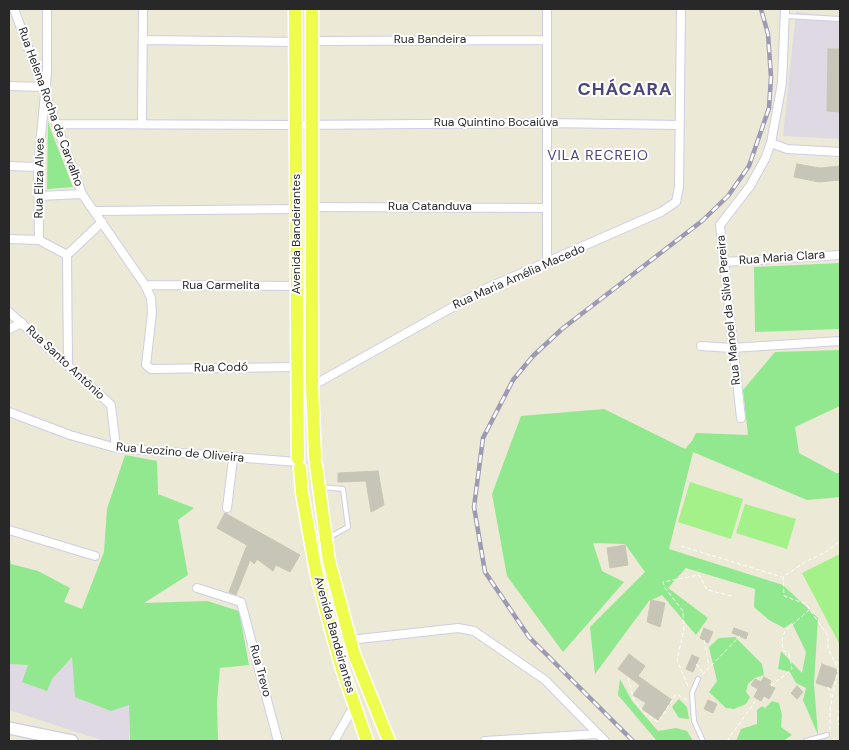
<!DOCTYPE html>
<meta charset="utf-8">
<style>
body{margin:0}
#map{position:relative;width:849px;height:750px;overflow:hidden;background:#ece9d7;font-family:"DM Sans",sans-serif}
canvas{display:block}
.frame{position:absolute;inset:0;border:10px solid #282828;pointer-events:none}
</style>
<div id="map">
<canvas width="849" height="750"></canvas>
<div class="frame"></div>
</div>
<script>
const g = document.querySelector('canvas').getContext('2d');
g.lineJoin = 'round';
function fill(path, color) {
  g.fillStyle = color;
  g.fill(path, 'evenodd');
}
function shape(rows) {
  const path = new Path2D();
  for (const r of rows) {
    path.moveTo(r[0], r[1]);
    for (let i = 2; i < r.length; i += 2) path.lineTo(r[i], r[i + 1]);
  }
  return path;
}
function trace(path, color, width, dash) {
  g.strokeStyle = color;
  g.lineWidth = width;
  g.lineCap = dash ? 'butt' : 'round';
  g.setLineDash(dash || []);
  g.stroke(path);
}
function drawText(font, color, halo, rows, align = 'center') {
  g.font = font + ' "DM Sans",sans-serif';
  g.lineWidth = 4;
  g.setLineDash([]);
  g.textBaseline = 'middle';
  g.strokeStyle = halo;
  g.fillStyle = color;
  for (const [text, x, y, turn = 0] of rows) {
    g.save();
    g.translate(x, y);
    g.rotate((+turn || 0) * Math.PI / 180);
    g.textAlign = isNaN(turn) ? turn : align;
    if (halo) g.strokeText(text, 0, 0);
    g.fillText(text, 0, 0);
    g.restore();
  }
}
fill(shape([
 [796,12,840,17,840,139,783,136],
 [72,656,129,705,129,741,104,741,9,710,9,664,29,665,52,679]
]), '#dfd9e3');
fill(shape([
 [48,121,50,128,73,187,47,189],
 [840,263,840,329,755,332,754,267],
 [840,350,840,406,795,427,799,453,836,473,840,473,840,497,807,500,693,452,669,549,783,585,818,618,814,684,818,735,803,700,806,688,796,683,790,672,778,669,781,651,802,673,806,652,792,623,784,628,769,620,754,607,755,589,686,568,668,588,708,618,696,635,662,595,649,601,595,674,590,627,645,572,625,544,593,543,602,571,624,582,563,652,507,576,492,494,521,416,604,409,685,449,692,441,696,433,748,435,743,390,775,352],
 [125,455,157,461,158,494,194,508,178,520,188,575,144,603,207,601,239,611,249,665,220,668,217,702,218,741,132,741,130,740,129,705,111,711,75,697,72,657,52,679,47,691,22,682,28,665,9,664,9,555,11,564,38,571,70,588,64,602,82,609,104,552,107,509],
 [735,637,762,664,764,675,755,678,748,684,746,692,750,697,746,704,734,709,726,708,709,692,717,681,709,647,719,638],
 [620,679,632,701,658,731,676,728,687,731,693,741,657,741,618,695],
 [679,699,687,707,689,719,679,718,672,707],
 [772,701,779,703,782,715,781,727,792,735,783,741,736,741,741,729,757,724,757,710,762,706,765,708]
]), '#91e88e');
fill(shape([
 [690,482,743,499,731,539,678,522],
 [745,504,796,519,787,549,736,533],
 [840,554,840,645,802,573]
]), '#a4f089');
const building = shape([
 [828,49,840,49,840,112,827,111,828,49],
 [797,164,820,168,840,166,840,180,819,182,794,177,797,164],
 [378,471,384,505,371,512,366,481,338,482,338,473,378,471],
 [225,513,300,555,290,572,276,565,273,571,257,559,254,564,250,560,236,595,229,592,247,545,217,528,225,513],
 [625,545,628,565,610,568,607,548,625,545],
 [651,600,665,603,660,627,647,622,651,600],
 [704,628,713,632,708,643,700,638,704,628],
 [734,628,748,633,746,639,732,633,734,628],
 [629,654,645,666,638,676,672,700,658,720,642,709,646,703,633,695,640,685,618,669,629,654],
 [692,655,699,658,693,672,686,669,692,655],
 [822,664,838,670,831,688,816,683,822,664],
 [764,677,771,681,769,685,775,688,769,699,764,696,761,701,754,697,758,689,751,685,755,679,761,682,764,677],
 [797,686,803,692,797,699,791,693,797,686],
 [708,700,717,704,713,713,704,709,708,700]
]);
fill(building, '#c7c5b8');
trace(building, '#c7c6b1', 1);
const lane = shape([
 [786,16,840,19],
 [321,487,343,489,348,527,328,538],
 [698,679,692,693,694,721,703,741],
 [806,741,827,735]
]);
const street = shape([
 [14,9,82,194,145,285,151,298,152,313,146,365,151,369,296,367],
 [144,40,296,42],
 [312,41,547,40],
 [9,86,44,87],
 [57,124,296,125,548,123,680,125],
 [142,124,143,9],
 [771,143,787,149,840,152],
 [9,166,38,167],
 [39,196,82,194],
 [312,207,547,208],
 [95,211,298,209],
 [9,239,39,240,67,255,102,222],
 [39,240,38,167,47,73,47,9],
 [67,255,68,364],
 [724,262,840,255],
 [547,264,547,9],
 [145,285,297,286],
 [9,312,111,405,116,448],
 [9,329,22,323],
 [701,346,732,348,840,341],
 [312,386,485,289,661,212,676,202,679,187,681,9],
 [9,412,70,435,116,448,298,462],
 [741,418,720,225,750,186,765,159,771,143,782,83,785,9],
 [227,508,233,459],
 [9,530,95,556],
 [197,588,241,602,278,741],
 [350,640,458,628,474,631,545,680,605,741],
 [334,741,354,706],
 [485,741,598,734]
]);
const secondary = shape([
 [9,728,72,741]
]);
const primary = shape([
 [295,9,298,459],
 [312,9,312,386,315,458],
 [316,465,329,561,354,654,389,741],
 [300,468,302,493,316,572,330,626,342,669,367,741]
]);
trace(lane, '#cfcde3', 6);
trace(street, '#cfcde3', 10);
trace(secondary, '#cfcde3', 14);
trace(primary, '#fff', 15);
trace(shape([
 [681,546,782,577],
 [704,640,709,666],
 [835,661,840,665],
 [696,664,703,673],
 [702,675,740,636],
 [628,678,633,698,644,713,658,722,676,694,687,700],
 [688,686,677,660,684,629,683,611,665,588,663,582,699,575,707,590,733,596],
 [771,686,792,669,789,654,783,650,782,640,785,631,809,610],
 [828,687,832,699],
 [840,697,838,722,840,728],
 [830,730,830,709,838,669,828,648,828,636,806,604,784,596,783,577,805,562,826,552,840,541],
 [833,738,838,741],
 [727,741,757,699]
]), '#fff', 1, [4, 2.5]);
trace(lane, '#fff', 4);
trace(street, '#fff', 8);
trace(secondary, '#fff', 11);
trace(primary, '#eefc4c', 12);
const rail = shape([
 [633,741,529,637,485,572,474,507,483,438,513,380,533,356,562,329,702,221,728,196,749,166,769,108,771,77,768,34,761,9]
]);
trace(rail, '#9f9ab4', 4.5);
trace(rail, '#fff', 2.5, [8]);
drawText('12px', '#282828', '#fff', [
 ["Rua Bandeira",430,40],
 ["Rua Helena Rocha de Carvalho",50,107,70],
 ["Rua Quintino Bocaiúva",496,123],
 ["Rua Eliza Alves",40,178,-89],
 ["Rua Catanduva",430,207],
 ["Avenida Bandeirantes",297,234,-90],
 ["Rua Maria Clara",782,258,-4],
 ["Rua Maria Amélia Macedo",519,277,-24],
 ["Rua Carmelita",221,286],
 ["Rua Manoel da Silva Pereira",729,310,-96],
 ["Rua Santo Antônio",65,363,43],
 ["Rua Codó",221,368,-1],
 ["Rua Leozino de Oliveira",180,453,5],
 ["Avenida Bandeirantes",334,635,74],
 ["Rua Trevo",260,671,75]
]);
g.letterSpacing = '1px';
drawText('14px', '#4c457b', '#fff', [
 ["VILA RECREIO",598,156]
]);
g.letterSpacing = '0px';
g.letterSpacing = '1px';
drawText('bold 18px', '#4c457b', '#fff', [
 ["CHÁCARA",625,90]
]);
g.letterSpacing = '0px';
</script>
